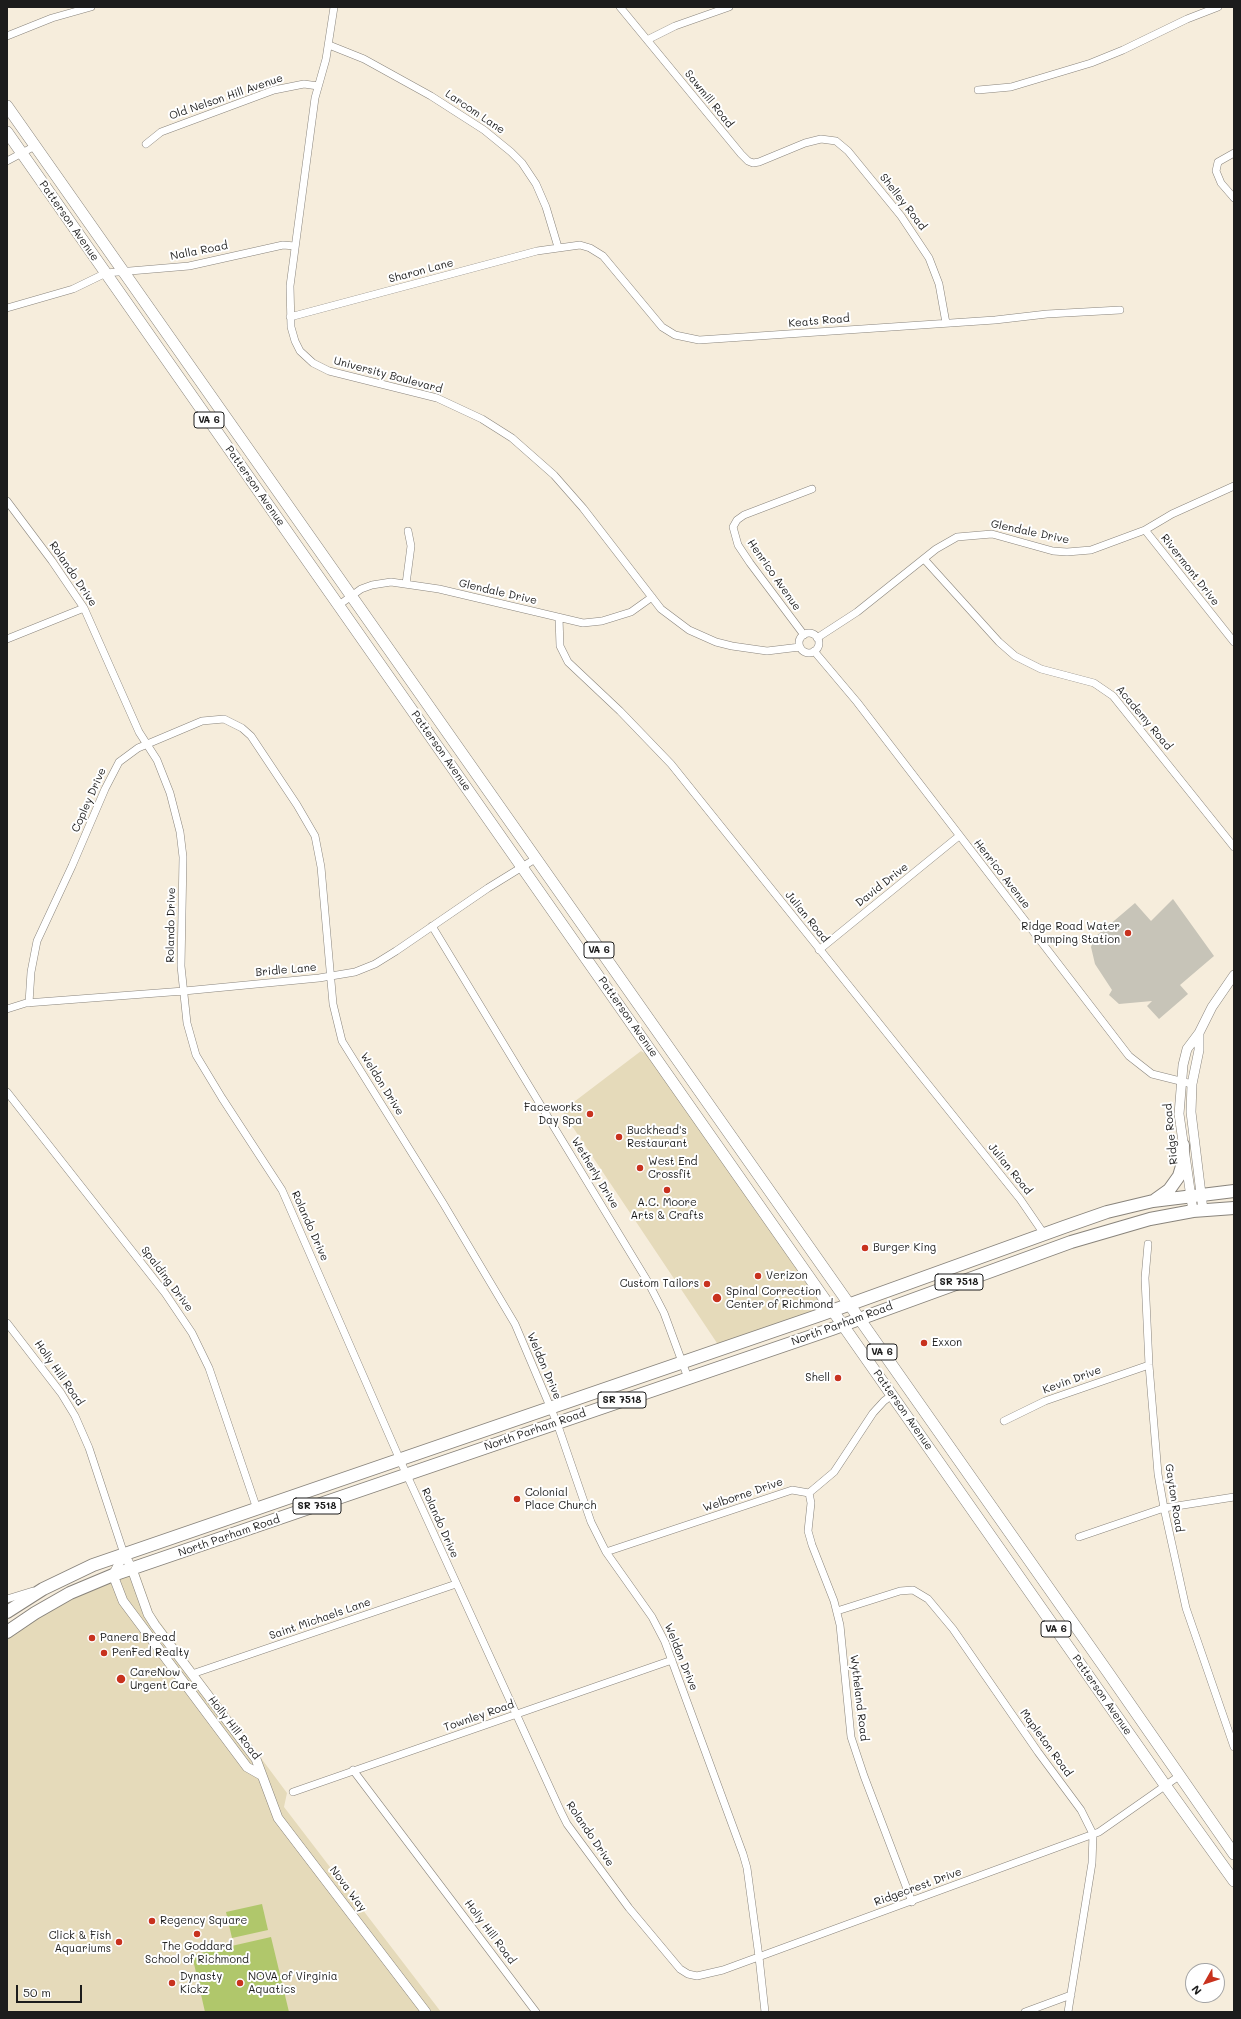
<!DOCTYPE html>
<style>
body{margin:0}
#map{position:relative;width:1241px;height:2019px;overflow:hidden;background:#f6eddc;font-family:Mali,sans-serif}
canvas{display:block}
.frame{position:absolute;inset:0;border:8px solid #1c1c1c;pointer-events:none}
.north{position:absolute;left:1185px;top:1963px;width:40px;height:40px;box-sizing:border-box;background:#fff;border:1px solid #a4a4a4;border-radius:50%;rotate:231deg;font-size:11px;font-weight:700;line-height:16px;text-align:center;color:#1c1c1c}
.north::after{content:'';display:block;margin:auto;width:14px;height:18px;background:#c8321e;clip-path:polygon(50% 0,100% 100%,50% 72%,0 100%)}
.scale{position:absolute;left:16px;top:1985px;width:66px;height:18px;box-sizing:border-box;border:2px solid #1c1c1c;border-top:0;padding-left:5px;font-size:12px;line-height:14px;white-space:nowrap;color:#1c1c1c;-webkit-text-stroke:3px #fff;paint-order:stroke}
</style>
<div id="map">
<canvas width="1241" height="2019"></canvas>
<div class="frame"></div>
<div class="north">N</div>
<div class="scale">50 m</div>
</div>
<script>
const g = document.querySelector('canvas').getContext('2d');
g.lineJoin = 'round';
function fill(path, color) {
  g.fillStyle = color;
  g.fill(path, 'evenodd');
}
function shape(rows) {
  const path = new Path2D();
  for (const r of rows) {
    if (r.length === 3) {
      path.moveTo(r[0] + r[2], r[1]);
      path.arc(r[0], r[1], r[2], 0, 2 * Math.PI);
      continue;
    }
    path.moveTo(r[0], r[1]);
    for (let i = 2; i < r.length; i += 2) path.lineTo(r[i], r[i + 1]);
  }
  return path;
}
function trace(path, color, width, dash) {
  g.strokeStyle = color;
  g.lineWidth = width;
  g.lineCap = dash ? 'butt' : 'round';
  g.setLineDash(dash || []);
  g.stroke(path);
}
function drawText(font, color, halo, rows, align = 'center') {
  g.font = font + ' Mali,sans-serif';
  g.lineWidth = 4;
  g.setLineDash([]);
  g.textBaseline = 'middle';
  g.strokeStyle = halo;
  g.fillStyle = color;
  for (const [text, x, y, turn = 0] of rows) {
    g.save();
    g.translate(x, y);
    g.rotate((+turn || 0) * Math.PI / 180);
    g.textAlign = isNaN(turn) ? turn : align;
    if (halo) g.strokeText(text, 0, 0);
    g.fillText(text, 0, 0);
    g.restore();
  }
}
fill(shape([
 [641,1051,664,1065,834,1312,721,1349,562,1111],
 [137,1567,153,1613,287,1793,284,1807,441,2012,7,2012,7,1633,22,1621]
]), '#e5daba');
fill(shape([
 [1173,899,1214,956,1180,985,1188,994,1159,1019,1147,1006,1152,1001,1119,1004,1109,995,1112,990,1095,964,1091,947,1095,937,1135,903,1151,921]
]), '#c7c4b8');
fill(shape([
 [262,1904,268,1930,232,1938,226,1912],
 [271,1937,289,2012,205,2012,192,1955]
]), '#b0c76b');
const minor = shape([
 [334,7,326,59,315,98,290,286,291,327,295,341,300,351,313,363,329,371,437,398,482,419,512,438,554,475,583,508,661,609,689,630,716,642,732,646,767,651,800,647],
 [620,7,741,154,748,161,753,163,759,162,805,143,821,139,836,141,848,151,901,216,929,258,939,284,946,323],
 [7,36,52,18,91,7],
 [647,40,675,26,729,7],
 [329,45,364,59,431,96,484,130,511,152,522,163,536,184,546,207,558,247],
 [978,90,1011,87,1091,63,1123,50,1187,19,1218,7],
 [146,144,161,132,274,90,304,84,318,86],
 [1234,153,1218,162,1216,171,1221,183,1234,198],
 [7,161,35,146],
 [7,308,73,289,106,273,189,266,283,245,295,246],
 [290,317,537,251,580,245,590,248,603,256,662,327,675,335,699,340,995,320,1047,314,1120,310],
 [7,501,52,561,84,608,139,732,157,760,170,793,180,832,183,857,181,966,187,1023,196,1055,222,1098,282,1190,400,1460,561,1812,567,1824,629,1908,680,1969,688,1974,697,1976,723,1970,1099,1832,1179,1776],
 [1145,530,1234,642],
 [924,559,999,642,1015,656,1041,669,1094,683,1113,696,1234,847],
 [406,584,411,546,408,531],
 [339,605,361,589,372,585,391,582,439,589,583,623,602,621,631,612,652,597],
 [559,618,560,646,568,662,620,711,671,764,1020,1199,1044,1234],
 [809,643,10],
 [804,635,750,563,738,545,733,527,737,520,744,515,812,489],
 [817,638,857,612,936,549,957,537,992,534,1053,551,1067,552,1091,550,1145,530,1172,514,1234,486],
 [7,639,84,608],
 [814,651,857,702,1129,1056,1152,1074,1192,1084],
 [432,926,648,1282,664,1313,688,1378],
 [819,950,959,836],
 [29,1003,31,972,37,941,72,866,105,789,119,762,138,748,202,721,224,719,242,728,251,736,297,805,315,836,321,867,333,1004,342,1041,443,1203,515,1324,557,1423,591,1522,606,1552,652,1617,665,1642,743,1854,747,1868,759,1957,765,2012],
 [7,1009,26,1003,184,991,319,978,355,972,375,964,396,951,488,888,535,859],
 [7,1092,165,1293,192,1333,209,1368,257,1509],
 [1148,1244,1145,1278,1149,1365,1158,1474,1164,1508,1186,1608,1234,1747],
 [7,1323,61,1393,75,1416,89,1448,124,1554],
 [1004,1421,1045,1401,1149,1365],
 [809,1493,811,1503,808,1531,812,1545,834,1601,840,1625,851,1737,864,1776,912,1902],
 [1079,1537,1164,1508,1234,1497],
 [606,1552,792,1490,809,1493,834,1472,873,1413,884,1401,892,1395],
 [7,1599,33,1591],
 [837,1611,900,1591,913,1590,928,1599,953,1629,1038,1752,1081,1810,1093,1834,1092,1863,1068,2012],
 [192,1674,456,1584],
 [353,1770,536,2012],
 [293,1792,672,1660],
 [1025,2012,1071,1995]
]);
const tertiary = shape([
 [1199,1033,1199,1050,1192,1084,1191,1112,1203,1210],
 [1193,1211,1179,1114,1183,1065,1187,1049,1199,1033,1212,1007,1234,975],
 [124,1554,132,1569,148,1614,155,1625,256,1759,278,1818,426,2012],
 [124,1554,113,1575,123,1601,247,1767,261,1775]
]);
const primary = shape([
 [7,106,1107,1671,1234,1854],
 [7,132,1165,1785,1234,1881]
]);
const trunk = shape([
 [1155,1200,1169,1190,1179,1176,1182,1166,1183,1145],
 [7,1612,43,1589,93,1565,823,1314,1064,1227,1107,1212,1153,1201,1234,1191],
 [7,1632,35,1613,70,1593,113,1575,832,1329,1071,1242,1150,1219,1193,1211,1234,1208]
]);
trace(minor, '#89847c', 8);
trace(tertiary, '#89847c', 10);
trace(primary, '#89847c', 12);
trace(trunk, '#89847c', 14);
trace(minor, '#fff', 7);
trace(tertiary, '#fff', 9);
trace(primary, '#fff', 11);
trace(trunk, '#fff', 12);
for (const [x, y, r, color] of [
 [1128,933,4,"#c8321e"],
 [590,1114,4,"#c8321e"],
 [619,1137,4,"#c8321e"],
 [640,1168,4,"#c8321e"],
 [667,1190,4,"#c8321e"],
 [865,1248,4,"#c8321e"],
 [758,1276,4,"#c8321e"],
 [707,1284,4,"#c8321e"],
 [717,1298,5,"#c8321e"],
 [924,1343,4,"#c8321e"],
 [838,1378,4,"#c8321e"],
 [517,1499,4,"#c8321e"],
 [92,1638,4,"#c8321e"],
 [104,1653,4,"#c8321e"],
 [121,1679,5,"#c8321e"],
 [152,1921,4,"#c8321e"],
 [197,1934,4,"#c8321e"],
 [119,1942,4,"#c8321e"],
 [172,1983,4,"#c8321e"],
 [240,1983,4,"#c8321e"]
]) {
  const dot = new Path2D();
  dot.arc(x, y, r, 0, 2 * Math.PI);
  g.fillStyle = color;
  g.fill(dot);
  trace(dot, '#fff', 1.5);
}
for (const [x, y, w] of [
 [209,420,30],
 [599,950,30],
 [959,1282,48],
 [882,1352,30],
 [622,1400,48],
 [317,1506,48],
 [1056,1629,30]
]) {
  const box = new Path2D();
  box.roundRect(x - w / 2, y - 8, w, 16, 3);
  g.fillStyle = '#fff';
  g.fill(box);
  trace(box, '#1c1c1c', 1);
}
drawText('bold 10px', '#1c1c1c', null, [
 ["VA 6",209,420],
 ["VA 6",599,950],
 ["SR 7518",959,1282],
 ["VA 6",882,1352],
 ["SR 7518",622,1400],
 ["SR 7518",317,1506],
 ["VA 6",1056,1629]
]);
drawText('11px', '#1c1c1c', '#fff', [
 ["Old Nelson Hill Avenue",226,97,-19],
 ["Sawmill Road",709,99,51],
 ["Larcom Lane",475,112,34],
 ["Shelley Road",903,202,52],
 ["Patterson Avenue",69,221,55],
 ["Nalla Road",199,251,-11],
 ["Sharon Lane",421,271,-15],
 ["Keats Road",819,321,-5],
 ["University Boulevard",388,375,15],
 ["Patterson Avenue",255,486,55],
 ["Glendale Drive",1030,532,12],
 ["Rivermont Drive",1190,570,52],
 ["Rolando Drive",73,574,56],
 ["Henrico Avenue",774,575,55],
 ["Glendale Drive",498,592,13],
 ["Academy Road",1144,718,50],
 ["Patterson Avenue",441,751,55],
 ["Copley Drive",89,800,-66],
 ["Henrico Avenue",1002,874,52],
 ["David Drive",882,885,-38],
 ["Julian Road",807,917,51],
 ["Rolando Drive",171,925,-89],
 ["Bridle Lane",286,970,-5],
 ["Patterson Avenue",628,1017,55],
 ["Weldon Drive",382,1084,58],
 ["Ridge Road",1171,1134,-96],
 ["Julian Road",1010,1169,51],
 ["Wetherly Drive",595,1173,59],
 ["Rolando Drive",310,1226,66],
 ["Spalding Drive",167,1279,53],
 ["North Parham Road",842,1324,-20],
 ["Weldon Drive",544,1366,67],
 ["Holly Hill Road",59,1373,55],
 ["Kevin Drive",1072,1380,-20],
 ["Patterson Avenue",903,1410,55],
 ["North Parham Road",535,1430,-19],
 ["Welborne Drive",743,1495,-19],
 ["Gayton Road",1174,1498,81],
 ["Rolando Drive",440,1523,66],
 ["North Parham Road",229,1536,-19],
 ["Saint Michaels Lane",320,1619,-19],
 ["Weldon Drive",681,1657,68],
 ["Patterson Avenue",1102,1695,55],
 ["Wytheland Road",859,1698,83],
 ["Townley Road",479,1716,-19],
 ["Holly Hill Road",234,1728,52],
 ["Mapleton Road",1046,1743,54],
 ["Rolando Drive",590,1834,56],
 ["Ridgecrest Drive",918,1887,-20],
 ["Nova Way",348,1889,53],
 ["Holly Hill Road",490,1932,53]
]);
drawText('11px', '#1c1c1c', '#fff', [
 ["Ridge Road Water",1120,927,"right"],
 ["Pumping Station",1120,940,"right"],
 ["Faceworks",582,1108,"right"],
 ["Day Spa",582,1121,"right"],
 ["Buckhead's",627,1131],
 ["Restaurant",627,1144],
 ["West End",648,1162],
 ["Crossfit",648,1175],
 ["A.C. Moore",667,1203,"center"],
 ["Arts & Crafts",667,1216,"center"],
 ["Burger King",873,1248],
 ["Verizon",766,1276],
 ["Custom Tailors",699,1284,"right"],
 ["Spinal Correction",726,1292],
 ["Center of Richmond",726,1305],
 ["Exxon",932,1343],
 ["Shell",830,1378,"right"],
 ["Colonial",525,1493],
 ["Place Church",525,1506],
 ["Panera Bread",100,1638],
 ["PenFed Realty",112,1653],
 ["CareNow",130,1673],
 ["Urgent Care",130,1686],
 ["Regency Square",160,1921],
 ["Click & Fish",111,1936,"right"],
 ["Aquariums",111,1949,"right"],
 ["The Goddard",197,1947,"center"],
 ["School of Richmond",197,1960,"center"],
 ["Dynasty",180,1977],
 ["Kickz",180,1990],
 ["NOVA of Virginia",248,1977],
 ["Aquatics",248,1990]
], 'left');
</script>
